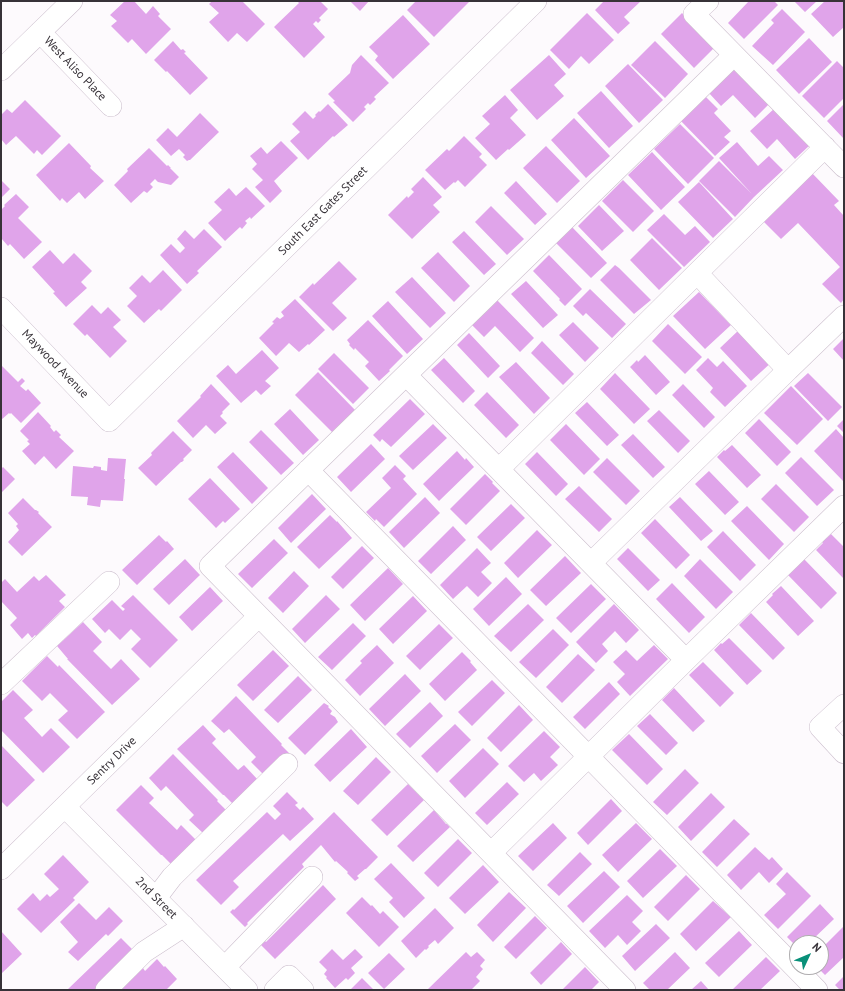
<!DOCTYPE html>
<style>
body{margin:0}
#map{position:relative;width:845px;height:991px;overflow:hidden;background:#fdfafd;font-family:"PT Sans",sans-serif}
canvas{display:block}
.frame{position:absolute;inset:0;border:2px solid #373238;pointer-events:none}
.north{position:absolute;left:789px;top:935px;width:40px;height:40px;box-sizing:border-box;background:#fff;border:1px solid #afadaf;border-radius:50%;rotate:46deg;font-size:11px;font-weight:700;line-height:16px;text-align:center;color:#373238}
.north::after{content:'';display:block;margin:auto;width:14px;height:18px;background:#099079;clip-path:polygon(50% 0,100% 100%,50% 72%,0 100%)}
</style>
<div id="map">
<canvas width="845" height="991"></canvas>
<div class="frame"></div>
<div class="north">N</div>
</div>
<script>
const g = document.querySelector('canvas').getContext('2d');
g.lineJoin = 'round';
function fill(path, color) {
  g.fillStyle = color;
  g.fill(path, 'evenodd');
}
function shape(rows) {
  const path = new Path2D();
  for (const r of rows) {
    path.moveTo(r[0], r[1]);
    for (let i = 2; i < r.length; i += 2) path.lineTo(r[i], r[i + 1]);
  }
  return path;
}
function trace(path, color, width, dash) {
  g.strokeStyle = color;
  g.lineWidth = width;
  g.lineCap = dash ? 'butt' : 'round';
  g.setLineDash(dash || []);
  g.stroke(path);
}
function drawText(font, color, halo, rows, align = 'center') {
  g.font = font + ' "PT Sans",sans-serif';
  g.lineWidth = 3;
  g.setLineDash([]);
  g.textBaseline = 'middle';
  g.strokeStyle = halo;
  g.fillStyle = color;
  for (const [text, x, y, turn = 0] of rows) {
    g.save();
    g.translate(x, y);
    g.rotate((+turn || 0) * Math.PI / 180);
    g.textAlign = isNaN(turn) ? turn : align;
    if (halo) g.strokeText(text, 0, 0);
    g.fillText(text, 0, 0);
    g.restore();
  }
}
fill(shape([
 [125,1,134,1,146,14,153,6,160,14,158,16,171,29,146,54,132,39,128,43,111,26,117,21,110,15],
 [212,1,242,1,265,24,247,42,237,33,228,42,209,22,219,13,209,4],
 [297,1,320,1,328,9,319,18,321,20,318,23,316,21,313,24,325,37,304,58,274,27,299,3],
 [350,1,369,1,360,11],
 [416,1,470,1,434,37,407,10],
 [604,1,641,1,624,17,630,23,618,34,595,10],
 [749,1,774,1,778,5,744,39,728,23],
 [794,1,817,1,805,12],
 [825,1,844,1,844,27,833,37,811,14],
 [782,9,805,32,773,65,752,46,774,23,771,20],
 [587,13,614,40,589,64,581,56,569,69,550,50],
 [682,13,715,47,694,68,661,34],
 [403,15,430,44,393,79,375,60,378,56,369,47],
 [809,38,832,62,799,94,776,70],
 [173,41,181,50,183,49,186,52,184,53,208,78,190,95,167,71,166,72,154,60],
 [655,41,688,74,665,98,631,65],
 [361,55,389,83,374,97,376,99,370,105,368,103,364,107,366,109,353,122,333,102,335,101,328,94,350,73,352,65],
 [549,55,566,74,554,85,564,96,537,120,510,90],
 [837,61,844,68,844,98,824,118,802,96],
 [628,64,663,100,639,123,605,86],
 [735,67,770,103,755,118,733,95,721,106,708,92],
 [601,91,633,126,609,148,577,113],
 [505,95,518,110,510,118,526,135,509,150,508,149,496,160,475,138,490,124,482,116],
 [705,96,718,109,714,113,731,131,724,137,730,142,715,156,680,120],
 [25,100,61,136,42,155,37,150,34,154,16,136,6,145,1,139,1,115,7,109,12,113],
 [328,104,348,125,334,137,333,136,308,160,290,141,300,132,292,124,305,111,313,119,316,116,315,115,319,111,320,112],
 [844,104,844,139,827,121],
 [776,107,811,144,795,159,777,139,767,149,750,131],
 [200,113,219,132,190,160,189,160,187,161,183,157,185,155,179,149,171,156,156,140,168,128,177,137],
 [574,118,610,156,586,178,551,140],
 [680,124,714,158,688,184,654,149],
 [464,136,482,154,479,157,487,165,465,187,458,180,455,183,454,182,445,190,425,170,447,149,449,151],
 [281,141,298,158,274,181,282,191,270,203,255,187,263,180,252,169,257,164,250,156,261,147,267,154],
 [737,142,758,166,769,156,783,170,754,197,735,217,699,181,719,161,752,194,719,158],
 [69,143,91,166,90,168,104,181,85,199,79,192,67,203,62,198,60,201,36,175],
 [546,146,580,181,557,203,523,168],
 [149,148,167,166,168,165,171,168,170,168,179,177,171,185,158,182,155,179,150,184,153,187,147,193,144,191,131,203,114,185,128,171,127,169],
 [652,152,685,187,661,210,628,175],
 [811,172,839,201,834,205,844,216,844,299,841,303,822,284,840,267,798,223,781,239,762,220],
 [423,177,442,197,433,205,440,212,412,239,388,215,407,196,408,198,414,192,411,189],
 [1,180,10,189,1,198],
 [623,180,654,211,633,232,602,201],
 [516,181,547,214,535,225,504,193],
 [699,182,733,219,713,238,678,202],
 [246,187,265,206,251,219,250,217,245,221,247,223,242,229,240,227,225,241,208,223,222,210,214,202,229,188,236,196],
 [16,194,29,207,18,218,42,242,24,259,10,244,8,246,1,238,1,210,5,206,4,205],
 [599,205,624,231,602,251,578,226],
 [491,206,524,239,507,255,475,222],
 [664,214,685,235,695,226,710,242,684,267,647,230],
 [572,227,607,263,591,278,556,243],
 [204,229,222,247,197,271,199,273,187,284,160,255,171,244,180,253,185,248,177,239,185,230,194,239],
 [464,231,496,264,484,275,452,242],
 [652,238,682,268,659,290,630,260],
 [50,250,63,264,74,253,92,271,81,282,87,288,66,307,53,293,55,292,32,267],
 [438,252,470,286,454,302,421,268],
 [549,255,582,289,565,306,559,300,560,299,533,271],
 [339,261,357,279,332,303,347,318,333,331,299,297,313,283,314,285],
 [615,265,619,268,651,300,634,314,600,280],
 [163,270,182,290,161,311,159,309,144,323,127,306,137,296,129,288,142,275,150,283],
 [412,277,446,313,430,328,395,292],
 [526,281,558,315,543,328,511,294],
 [590,289,626,324,612,338,586,313,583,316,573,306],
 [699,292,731,325,705,349,673,316],
 [295,299,325,330,309,345,308,344,299,352,289,343,276,356,259,338,274,323,272,322,277,317,280,319,284,316,281,312],
 [497,300,534,338,520,352,495,326,484,337,472,325],
 [388,301,423,339,407,354,372,316],
 [92,305,101,314,108,307,121,320,113,327,127,341,110,358,87,334,85,336,73,324],
 [368,320,403,356,389,370,390,371,379,381,365,366,369,362,355,348,354,350,349,345,350,344,347,340],
 [573,322,599,348,585,362,559,335],
 [668,324,702,357,685,374,652,341],
 [741,328,773,361,751,381,720,348],
 [469,333,500,366,488,378,457,345],
 [844,338,844,361,833,349],
 [542,341,574,374,563,385,531,353],
 [262,350,279,368,265,381,271,386,261,395,256,390,241,403,216,376,228,365,236,374],
 [334,353,369,388,353,404,318,369],
 [645,355,670,382,656,395,630,367,637,360,638,362],
 [444,358,475,391,463,403,431,370],
 [708,358,717,367,723,361,747,386,725,407,710,392,713,388,696,370],
 [516,362,550,398,534,414,499,377],
 [1,365,18,382,22,378,25,381,20,386,26,391,28,389,41,403,21,423,11,413,10,414,9,413,1,420],
 [318,372,355,410,333,433,295,395],
 [615,373,650,409,634,424,600,389],
 [808,373,842,407,828,421,794,386],
 [211,384,230,404,222,412,223,413,220,416,227,423,215,434,206,425,193,438,177,421,201,397,200,396],
 [683,384,715,417,704,428,672,395],
 [791,386,823,419,797,445,764,413],
 [487,392,519,425,506,438,474,405],
 [410,399,425,414,391,447,382,439,380,442,373,435],
 [587,402,619,435,607,446,575,413],
 [290,409,319,440,303,455,274,424],
 [659,410,690,441,678,453,647,421],
 [38,412,51,426,50,427,54,432,56,430,61,435,59,437,74,451,56,469,44,456,35,465,22,451,30,444,27,441,29,440,20,431],
 [759,419,791,452,777,466,745,433],
 [844,419,844,433,837,426],
 [433,424,447,438,413,470,399,456],
 [566,424,600,459,584,475,550,440],
 [836,429,844,438,844,480,843,481,814,451],
 [261,430,294,463,281,475,249,442],
 [173,431,192,450,183,459,184,460,182,462,181,462,156,486,138,468,152,455,151,453],
 [633,434,665,467,653,478,621,445],
 [371,444,385,459,351,492,337,477],
 [732,445,761,475,747,488,717,457,724,450,725,451],
 [457,451,465,460,466,458,474,467,439,501,423,484],
 [233,452,268,488,252,504,217,467],
 [537,452,568,484,556,496,525,464],
 [801,457,834,490,817,506,785,473],
 [108,458,126,459,124,479,125,479,123,501,101,500,100,507,87,505,88,497,71,496,73,466,93,468,94,466,101,467,101,470,107,471],
 [607,458,640,491,626,505,593,472],
 [395,465,406,476,403,479,417,494,384,527,376,519,375,521,366,512,391,488,382,478],
 [3,467,15,479,1,493,1,469],
 [709,471,739,502,725,515,695,484],
 [485,474,493,482,492,483,500,491,466,525,450,509],
 [210,478,240,509,225,523,223,521,216,528,188,499],
 [776,484,809,517,794,532,761,499],
 [579,486,612,519,599,532,565,499],
 [312,494,326,509,291,543,278,528],
 [425,497,440,513,404,548,389,532],
 [680,497,713,531,701,541,669,507],
 [23,498,35,510,36,510,39,512,38,513,52,527,22,556,8,542,19,530,16,526,18,524,8,513],
 [511,504,525,518,491,551,477,537],
 [747,506,784,544,769,560,731,521],
 [330,515,337,522,337,521,352,538,319,569,297,547],
 [655,519,690,555,676,569,641,533],
 [453,526,466,540,431,574,418,561],
 [537,530,552,545,518,578,504,563],
 [723,531,756,565,740,581,707,547],
 [831,534,844,547,844,579,816,550,823,543,822,542],
 [159,535,166,542,167,541,174,549,137,585,122,570],
 [274,539,288,553,252,588,238,574],
 [362,546,374,558,343,589,331,577],
 [477,548,491,563,481,572,492,583,478,597,467,586,453,599,440,585],
 [628,548,660,580,648,591,617,559],
 [565,556,581,573,546,606,530,590],
 [185,559,200,575,169,605,153,589],
 [700,559,733,592,716,609,684,576],
 [804,559,837,593,821,609,788,575],
 [388,568,403,584,365,621,350,605],
 [294,571,309,586,283,613,268,598],
 [46,575,66,595,59,601,65,607,36,636,35,635,32,638,28,633,22,639,10,625,17,618,1,601,1,583,5,579,17,592,34,576,39,581],
 [506,577,522,594,489,626,473,609],
 [672,583,705,617,689,633,656,599],
 [591,584,606,599,571,633,556,618],
 [781,586,814,621,798,636,766,602,773,595,772,594],
 [210,587,223,601,192,631,179,617],
 [133,595,178,640,150,668,131,649,141,639,131,629,120,640,109,629,105,633,92,619,112,600,123,611,125,609,121,606],
 [326,595,340,609,305,643,292,629],
 [413,596,427,611,393,644,379,629],
 [528,604,544,620,511,652,494,636],
 [614,604,639,630,626,643,615,631,602,644,608,651,596,663,576,642],
 [751,613,785,648,773,660,739,625],
 [83,622,102,642,93,651,111,669,121,659,140,679,112,705,67,659,68,659,57,646],
 [353,623,366,636,332,670,318,657],
 [439,624,453,638,420,670,406,656],
 [553,629,569,645,536,678,519,662],
 [729,638,762,671,747,685,714,650,721,643,722,644],
 [377,645,394,663,360,696,345,680,362,663,360,661],
 [654,645,668,659,630,696,617,682,625,674,613,662,626,650,637,661],
 [273,650,289,666,253,701,237,685],
 [462,652,471,661,470,662,477,670,445,701,429,684],
 [578,654,595,670,562,703,546,687],
 [47,656,58,667,59,665,105,712,77,739,58,720,68,711,50,693,42,701,22,681],
 [703,662,734,693,720,707,689,675],
 [405,674,421,691,385,726,369,709],
 [298,676,312,690,278,723,264,710],
 [492,680,505,693,472,726,458,712],
 [609,682,620,694,585,729,573,717],
 [674,688,705,721,693,732,662,700],
 [13,690,33,710,24,718,42,737,51,728,70,747,43,773,1,730,1,702],
 [236,696,282,744,281,745,289,753,265,776,251,762,256,757,229,729,224,733,211,721],
 [430,702,443,716,410,748,396,734],
 [324,703,329,706,328,707,332,711,330,714,335,717,338,722,305,755,288,738],
 [519,705,533,720,501,752,487,738],
 [650,714,678,743,666,755,637,726],
 [455,724,471,740,437,773,421,756],
 [203,725,216,739,212,743,238,770,244,765,259,781,234,805,224,795,223,795,177,749],
 [351,729,367,747,330,782,314,765],
 [544,731,560,747,550,757,558,765,541,781,534,773,524,782,508,766],
 [629,734,663,769,647,785,612,750],
 [1,745,35,780,7,807,1,801],
 [483,748,499,764,465,798,449,781],
 [173,754,218,800,217,801,227,811,204,834,189,820,194,815,166,786,161,791,149,778],
 [376,757,391,772,358,805,343,791],
 [685,769,699,783,667,815,653,802],
 [507,782,519,794,487,825,475,813],
 [408,784,424,800,387,836,371,820],
 [141,785,154,798,149,803,177,830,181,825,197,841,172,865,162,855,161,855,116,810],
 [287,792,298,803,295,805,300,810,303,807,314,819,290,841,283,834,233,881,239,887,221,905,196,880,267,812,275,820,281,814,273,806],
 [711,793,725,807,691,841,678,827],
 [611,799,622,811,588,845,577,833],
 [434,810,446,824,447,824,450,827,413,862,397,846],
 [334,812,378,857,366,869,365,869,357,876,359,878,355,881,347,873,348,872,336,861,335,862,321,845,302,864,304,867,247,923,248,924,245,927,230,912,233,909,234,910],
 [734,819,750,834,717,867,702,852],
 [553,823,567,838,533,871,518,856],
 [636,823,652,839,618,872,602,855],
 [458,839,472,853,438,887,424,873],
 [755,847,769,860,772,857,783,869,769,883,759,872,741,890,727,875],
 [660,849,677,866,643,898,627,881],
 [580,852,592,864,559,896,547,885],
 [63,855,89,882,73,898,75,900,41,933,17,909,33,893,40,901,47,894,50,897,59,889,44,874],
 [391,863,425,898,404,918,389,902,393,898,374,879],
 [483,865,499,882,465,914,449,898],
 [604,871,620,887,583,923,567,906],
 [787,872,811,896,778,929,764,915,786,894,776,884],
 [686,875,700,889,668,921,654,907],
 [323,885,336,899,275,959,261,945,265,941,266,942],
 [509,892,526,908,493,942,477,925],
 [627,895,643,911,632,922,641,931,627,945,618,935,605,948,589,931],
 [362,897,371,906,372,905,380,914,383,911,399,927,379,947,346,913],
 [713,901,731,917,696,951,680,934],
 [79,903,96,920,109,907,123,921,108,936,106,934,78,961,68,952,78,942,60,922],
 [820,904,834,919,809,943,797,943,797,947,787,937],
 [435,908,454,928,438,944,435,940,428,946,429,947,426,950,425,949,416,958,401,941],
 [535,916,547,928,516,959,504,947],
 [656,924,670,938,635,971,622,956],
 [843,927,844,928,844,957,825,975,817,967,821,967,821,949],
 [1,931,22,954,1,974],
 [739,931,752,945,719,977,705,963],
 [121,938,134,951,94,990,67,990],
 [561,942,572,954,541,985,530,973],
 [332,949,343,960,355,949,363,957,351,968,355,973,348,980,346,978,335,988,326,978,327,977,324,974,327,970,319,962],
 [466,952,471,957,477,952,485,960,480,966,483,969,476,977,480,981,471,990,427,990],
 [675,952,690,968,667,990,650,990,643,983],
 [389,953,405,969,384,989,368,973],
 [766,957,780,971,760,990,732,990],
 [157,959,164,967,165,966,177,979,166,990,121,990,125,985,124,984,134,975,135,976,143,968,145,971],
 [585,967,599,982,591,990,562,990],
 [844,976,844,990,840,990,835,985],
 [362,978,374,990,350,990],
 [701,981,709,990,691,990]
]), '#e0a4ea');
const minor = shape([
 [708,1,694,14,844,167],
 [40,32,111,106],
 [1,70,72,1],
 [825,147,697,273,788,370,844,316],
 [1,308,109,421,536,1],
 [406,375,686,660],
 [499,469,697,273],
 [308,470,817,990],
 [591,563,788,370],
 [1,684,109,582],
 [844,705,820,727,844,753],
 [65,807,247,990],
 [491,853,686,660,844,506],
 [1,869,259,616],
 [156,898,172,877,287,764],
 [225,967,312,877],
 [106,990,144,952,184,926],
 [275,990,289,976,303,990],
 [625,990,210,566,734,55]
]);
trace(minor, '#ccbfcd', 22);
trace(minor, '#fff', 21);
drawText('12px', '#373238', '#fff', [
 ["West Aliso Place",75,69,46],
 ["South East Gates Street",323,211,-45],
 ["Maywood Avenue",55,364,46],
 ["Sentry Drive",112,761,-44],
 ["2nd Street",156,898,45]
]);
</script>
